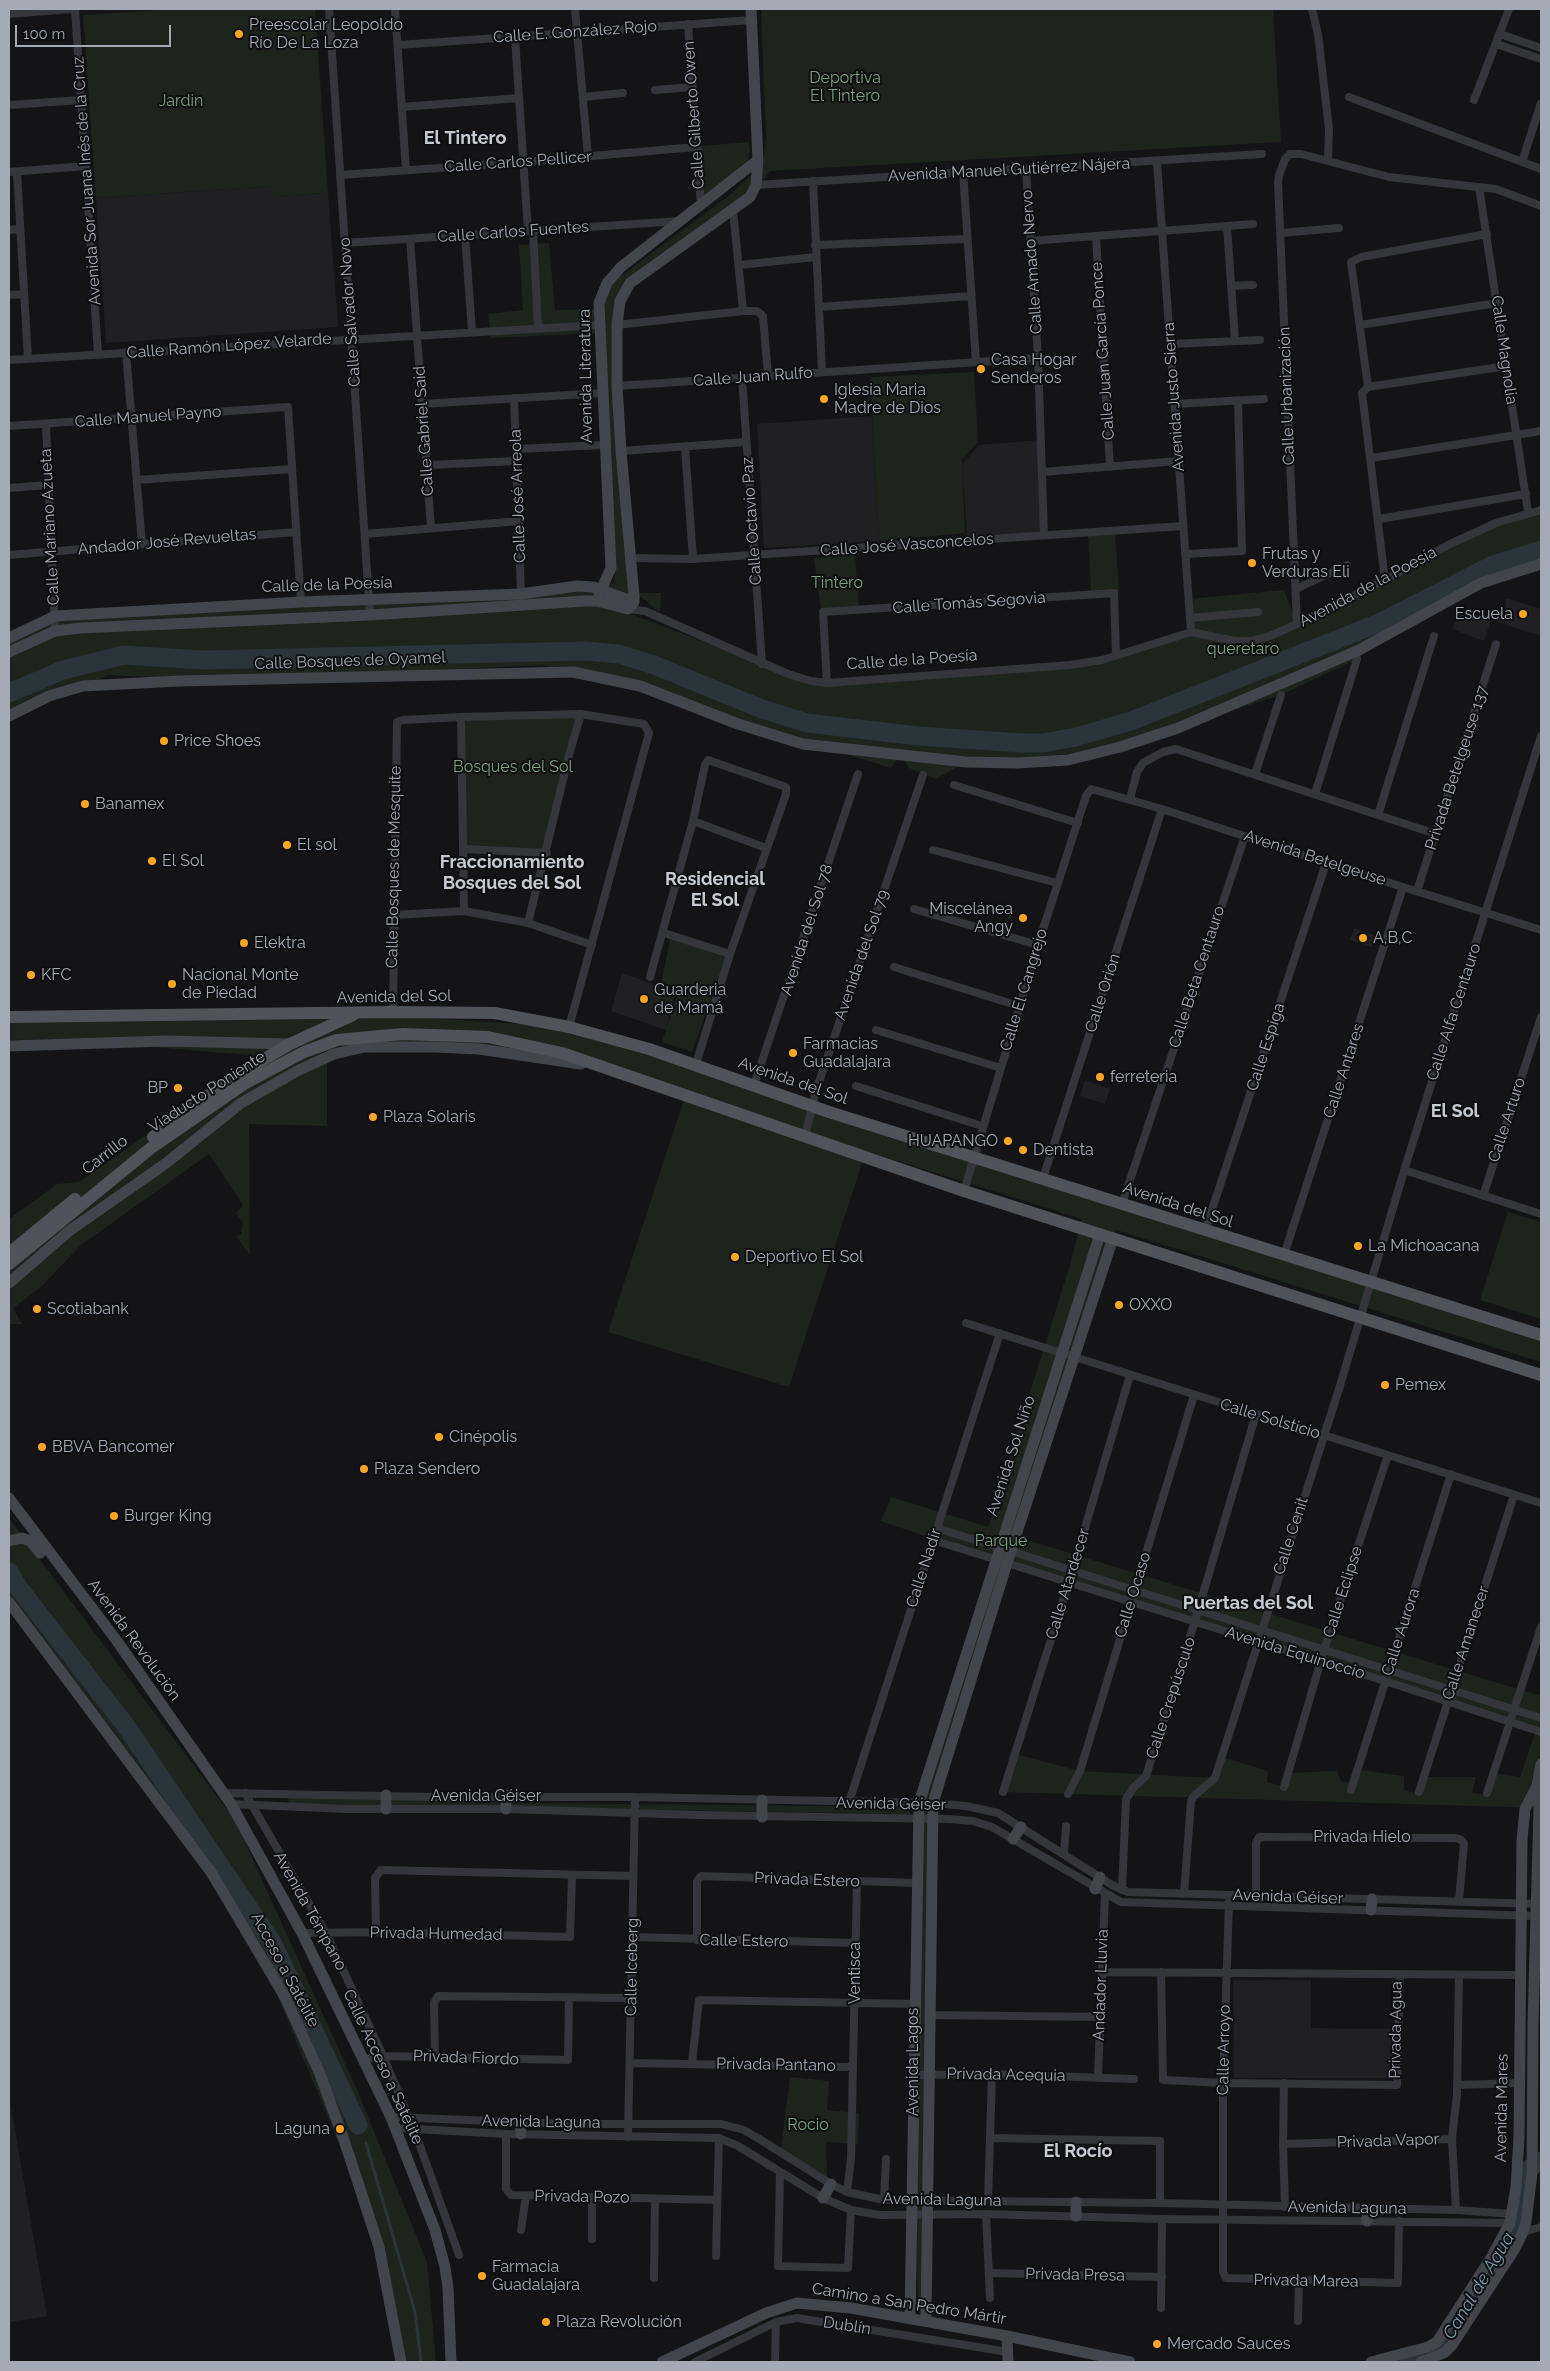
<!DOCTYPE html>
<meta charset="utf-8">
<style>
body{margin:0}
#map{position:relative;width:1550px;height:2371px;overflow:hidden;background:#141416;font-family:Raleway,sans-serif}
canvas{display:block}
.frame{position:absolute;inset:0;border:10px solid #a4abb7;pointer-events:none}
.scale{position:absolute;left:15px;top:25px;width:156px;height:22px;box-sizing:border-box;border:2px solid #a4abb7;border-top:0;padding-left:6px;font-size:15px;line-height:18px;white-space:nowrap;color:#a4abb7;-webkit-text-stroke:4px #0f0f11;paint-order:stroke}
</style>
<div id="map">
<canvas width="1550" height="2371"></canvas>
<div class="frame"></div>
<div class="scale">100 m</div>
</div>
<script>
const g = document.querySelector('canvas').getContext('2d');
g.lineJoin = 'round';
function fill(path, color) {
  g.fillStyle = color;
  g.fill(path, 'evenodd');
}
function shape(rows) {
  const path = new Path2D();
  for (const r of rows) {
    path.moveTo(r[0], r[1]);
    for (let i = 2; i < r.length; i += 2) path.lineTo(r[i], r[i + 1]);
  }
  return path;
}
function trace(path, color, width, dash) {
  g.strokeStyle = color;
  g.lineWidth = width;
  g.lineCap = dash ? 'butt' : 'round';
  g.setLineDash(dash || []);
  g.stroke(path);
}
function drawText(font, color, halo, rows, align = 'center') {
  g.font = font + ' Raleway,sans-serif';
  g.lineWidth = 4;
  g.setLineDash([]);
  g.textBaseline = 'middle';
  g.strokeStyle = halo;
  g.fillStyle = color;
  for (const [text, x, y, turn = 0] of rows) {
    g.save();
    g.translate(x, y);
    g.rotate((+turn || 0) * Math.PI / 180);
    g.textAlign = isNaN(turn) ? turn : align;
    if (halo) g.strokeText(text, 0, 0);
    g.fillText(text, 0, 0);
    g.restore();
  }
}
fill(shape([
 [271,186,272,196,328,193,338,327,106,343,96,198],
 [872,416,879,541,764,548,757,424],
 [1040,440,1044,532,967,536,962,465,979,445],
 [1506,598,1541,609,1541,636,1491,620,1484,641,1452,629,1459,609,1490,620,1504,608,1504,623],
 [1354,928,1376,936,1372,947,1350,940],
 [622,973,675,992,666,1030,611,1011],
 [1085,1080,1110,1089,1105,1104,1080,1096],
 [1233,1980,1311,1980,1311,2028,1391,2029,1391,2078,1234,2078],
 [9,2095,47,2316,9,2322]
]), '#202023');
fill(shape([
 [174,9,315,9,328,193,271,196,270,186,96,198,83,15],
 [761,9,1273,9,1281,142,770,171,756,190,620,291,617,333,633,593,661,593,660,613,640,596,72,627,9,651,9,640,55,621,73,618,515,597,584,591,614,583,616,567,599,333,491,338,488,314,523,310,519,245,549,243,555,310,601,309,613,282,731,194,763,164,766,138],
 [749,142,750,153,746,166,704,198,701,146],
 [974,372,978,442,962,459,965,533,879,541,870,377],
 [1541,509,1541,564,1497,577,1421,615,1357,659,1281,695,1103,751,966,762,936,779,909,768,900,755,891,768,693,706,543,665,226,680,109,675,9,717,9,652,40,638,108,627,597,601,762,664,827,683,1070,665,1191,632,1188,599,1284,590,1297,624,1426,557,1528,512],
 [1115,533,1119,591,1091,592,1088,535],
 [855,555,859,607,821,611,814,558],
 [581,714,547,853,464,849,461,717],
 [671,935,727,954,692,1052,662,1042,680,987,661,984],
 [654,987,672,995,668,1008,650,1002],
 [359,1014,553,1026,649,1052,1541,1340,1541,1362,1116,1230,1042,1454,1020,1538,1541,1696,1541,1808,1003,1792,1015,1754,1080,1771,1215,1778,1222,1757,1268,1771,1267,1782,1284,1787,1288,1773,1337,1771,1341,1781,1353,1784,1360,1770,1404,1776,1404,1790,1414,1793,1423,1777,1476,1777,1472,1793,1486,1795,1493,1773,1520,1777,1536,1730,1007,1563,933,1803,922,2311,918,2310,916,2189,920,1799,998,1561,881,1521,891,1497,988,1527,1069,1268,1082,1219,866,1151,789,1387,608,1332,685,1096,532,1048,449,1045,348,1054,327,1061,327,1126,249,1124,250,1255,236,1236,241,1234,243,1223,236,1213,243,1205,209,1154,81,1245,41,1287,13,1308,22,1324,9,1324,9,1219,57,1184,79,1182,259,1056,60,1039,9,1040,9,1020],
 [1508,1212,1541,1222,1541,1319,1480,1300],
 [9,1518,236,1822,358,2092,427,2262,436,2362,396,2362,369,2216,257,1947,33,1635,9,1604],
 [288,1796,532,1803,911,1807,910,1814,289,1804],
 [790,2077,829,2081,827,2110,859,2113,858,2144,826,2142,827,2177,781,2148]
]), '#1c241c');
trace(shape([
 [366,2143,415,2312,421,2362]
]), '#29343b', 3);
trace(shape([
 [1399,2362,1430,2353,1444,2346,1511,2239,1520,2213,1526,2169,1528,2165,1541,2157]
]), '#29343b', 11);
trace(shape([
 [9,693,63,670,124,655,202,660,585,651,619,654,654,665,762,709,807,723,918,736,1022,743,1043,743,1076,737,1131,721,1379,623,1493,565,1541,550],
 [9,1572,18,1587,126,1726,273,1944,358,2125]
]), '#29343b', 19);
trace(shape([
 [75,9,98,354],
 [329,9,370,615],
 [395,9,406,170],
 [575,9,588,157],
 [1312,9,1318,34,1329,129,1328,159],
 [9,14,71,9],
 [688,24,701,206],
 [1500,34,1541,48],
 [515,37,528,231],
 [1496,44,1541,59],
 [398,45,752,20],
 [655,90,692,87],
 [583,97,623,93],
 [1349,97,1541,169],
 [1474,100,1509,9],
 [9,105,81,100],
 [402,107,519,98],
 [1157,162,1191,632],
 [1522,162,1541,103],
 [1026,169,1038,358,1044,535],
 [9,172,86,166],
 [17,172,28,359],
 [963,172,976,362],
 [340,175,523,162,696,147],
 [813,181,822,372],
 [756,185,1262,154],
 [1479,187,1528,512],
 [733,210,743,311,757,311,763,316,768,376],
 [1227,226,1235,340],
 [9,230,20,229],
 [533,231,538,328],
 [1280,233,1339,228],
 [465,235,472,331],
 [1096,236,1110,467],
 [410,239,431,528],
 [1030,241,1253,224],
 [345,243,680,221],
 [815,245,967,239],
 [739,265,816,257],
 [1231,286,1253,285],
 [9,295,24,294],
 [819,307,971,296],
 [617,325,743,311],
 [1360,325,1497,303],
 [1170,344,1260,340],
 [126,352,142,544],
 [9,360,599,325],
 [742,377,762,664],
 [617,386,1038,358],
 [1368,387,1351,262,1361,257,1487,234],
 [514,398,521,594],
 [422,404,602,393],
 [1174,404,1264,399],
 [46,424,55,631],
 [9,426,288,407,301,602],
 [685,447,693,559],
 [516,449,604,445],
 [621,451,746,442],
 [1372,458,1541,431],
 [427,465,516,461],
 [1042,472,1179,461],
 [137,480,292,469],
 [9,488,48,485],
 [1379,519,1526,494],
 [365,534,519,521],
 [1185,554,1242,551,1238,401],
 [9,555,296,532],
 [631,558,693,559,1183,526],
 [1385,580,1362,393,1368,387,1506,366],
 [1296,589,1347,565],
 [628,609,645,611,788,674,811,681,827,683,1070,665,1102,660,1191,632],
 [1190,618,1258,612],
 [1297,624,1278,182,1279,175,1285,159,1290,154,1301,154,1389,177,1496,189,1541,206],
 [1191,632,1235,641,1251,641,1270,636,1297,624,1385,580,1450,544,1496,523,1541,510],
 [827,683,823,612,1114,593,1116,656],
 [461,717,464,911],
 [1255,774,1281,695],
 [954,785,1078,823],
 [1315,794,1357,659],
 [1130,799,1137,772,1143,763,1163,752,1176,749,1436,834],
 [1378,815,1434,636],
 [693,821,766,848],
 [464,849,547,853],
 [933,850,1057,883],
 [1417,891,1496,644],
 [914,909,1038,945],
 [393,915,464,911,528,923,592,945],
 [528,923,569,755,581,714],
 [664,933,730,954],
 [894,967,1019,1006],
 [650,977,693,821,705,765,708,760,786,787,786,794,730,954,696,1064],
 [393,1012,397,722,403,720,461,717,581,714,644,724,649,733,569,1027],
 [876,1030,1001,1068],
 [754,1085,858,774],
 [856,1086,982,1126],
 [805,1136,816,1091,923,775],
 [1404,1170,1541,1214],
 [1043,1178,1162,809],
 [964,1191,1038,945,1086,796,1091,789,1162,809,1326,863,1541,930],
 [1483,1196,1541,1017],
 [1122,1204,1245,836],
 [1205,1231,1326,863],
 [1284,1255,1403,887],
 [966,1323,1541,1503],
 [937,1528,1541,1718],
 [933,1540,1385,1681,1541,1732],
 [1284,1787,1324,1650,1388,1455],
 [1351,1790,1451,1474],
 [1003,1792,1069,1582,1130,1375],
 [1419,1792,1514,1495],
 [223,1793,434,1797,635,1797,933,1803,966,1806,998,1813,1112,1885,1128,1892,1539,1904],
 [245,1793,326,1933,383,2056,414,2129,459,2255],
 [1487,1793,1541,1627],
 [1068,1794,1080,1771,1194,1395],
 [849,1802,1000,1333],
 [231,1804,347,1809,506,1809,698,1815,949,1819,973,1821,992,1827,1121,1902,1536,1916],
 [1064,1854,1066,1826],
 [1122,1890,1126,1799,1134,1787,1146,1776,1195,1621,1256,1414],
 [1184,1894,1191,1801,1194,1796,1215,1778,1339,1389,1407,1161,1541,736],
 [1256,1896,1256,1843,1259,1837,1456,1838,1461,1840,1464,1843,1459,1902],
 [1229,1902,1223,2083,1223,2272,1226,2278,1398,2283,1399,2221],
 [376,1932,375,1878,381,1870,633,1876],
 [302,1933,376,1932,570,1937,572,1875],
 [633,1937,855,1943],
 [697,1940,697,1881,701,1876,917,1883],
 [1101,1972,1520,1975],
 [1161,1972,1163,2080,1223,2083,1397,2085,1400,1975],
 [929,2015,1101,2017],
 [435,2056,434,2003,438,1996,632,1998],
 [364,2059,383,2056,568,2060,569,1998],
 [630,2063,848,2067,853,2065],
 [692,2063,699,2000,916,2004],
 [914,2075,992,2074,1134,2079],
 [1098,2077,1105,1894],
 [1284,2083,1283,2144,1285,2207],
 [1457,2085,1519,2083],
 [391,2117,568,2124,721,2124,744,2130,761,2140,831,2184,847,2192,884,2200,1160,2203,1456,2210,1512,2214],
 [396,2128,506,2134,719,2138,738,2146,823,2198,851,2210,879,2215,986,2214,1162,2219,1510,2223],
 [506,2134,506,2189,511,2195,716,2200],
 [628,2137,635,1797],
 [990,2138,992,2074],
 [1283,2144,1452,2139],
 [780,2173,778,2266,848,2268,851,2210],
 [1532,2173,1541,2166],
 [847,2192,851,2158,857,1882],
 [592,2198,592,2239],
 [884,2200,886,2159],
 [988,2200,990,2138,1160,2141,1160,2203],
 [1456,2210,1452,2139,1457,2094,1459,1976],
 [986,2214,990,2298],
 [521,2230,526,2196],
 [1523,2232,1541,2227],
 [716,2256,719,2138],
 [989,2273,1162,2277],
 [654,2278,655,2199],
 [1161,2308,1162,2219],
 [1298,2321,1299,2280],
 [695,2362,776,2322,797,2318,1008,2352],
 [775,2362,776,2322]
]), '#35363b', 8);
trace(shape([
 [599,594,611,568,599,303,607,283,621,267,758,160],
 [9,638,55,616,301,602,521,594,577,586,593,587,634,602],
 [9,652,55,631,81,628,370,615,585,601,597,601,628,609,634,602,634,596,621,451,617,386,617,325,620,301,630,283,750,197,756,185,758,160,751,9],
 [9,716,49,696,83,686,179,681,573,672,640,686,738,724,803,744,966,762,1017,763,1068,760,1120,747,1178,728,1359,650,1481,583,1541,564],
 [9,1046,166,1041,290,1044],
 [9,1283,69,1231,165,1164,241,1103,299,1070,334,1054,365,1047,436,1047,479,1049,581,1064],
 [9,1498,117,1641,231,1804,302,1933,391,2117,435,2230,445,2267,448,2288,451,2362],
 [9,1541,22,1538,30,1541,40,1553],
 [9,1602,211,1872,285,1997,320,2074,344,2140,379,2247,401,2362],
 [762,1800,762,1817],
 [386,1809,386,1795],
 [506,1809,506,1795],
 [1013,1839,1021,1827],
 [1095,1889,1100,1877],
 [1371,1910,1372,1899],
 [520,2123,521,2134],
 [823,2198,831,2184],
 [1367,2209,1367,2221],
 [1076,2216,1076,2202],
 [910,2319,919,1803,1100,1234],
 [926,2321,933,1803,1007,1563,1113,1238],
 [1007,2336,1008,2362],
 [662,2362,766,2313,797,2303,851,2308,1007,2336,1130,2362],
 [1371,2362,1428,2347,1437,2342,1491,2258,1510,2223,1516,2187,1519,2138,1522,1840,1525,1809,1537,1786,1541,1764],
 [1421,2362,1444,2353,1452,2345,1514,2250,1523,2232,1526,2222,1532,2173,1533,2024,1539,1809,1537,1787]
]), '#42454b', 11);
trace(shape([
 [9,1017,393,1012,495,1013,569,1027,649,1049,829,1112,1541,1335],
 [153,1137,179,1116,239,1074,290,1044,353,1015],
 [13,1250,75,1199],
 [9,1264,151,1148,244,1084,304,1052,337,1040,403,1034,488,1037,562,1053,964,1191,1541,1375]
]), '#50535a', 12);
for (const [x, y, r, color] of [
 [239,34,5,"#ffa723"],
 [981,369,5,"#ffa723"],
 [824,399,5,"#ffa723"],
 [1252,563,5,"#ffa723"],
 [1523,614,5,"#ffa723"],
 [164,741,5,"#ffa723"],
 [85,804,5,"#ffa723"],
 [287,845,5,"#ffa723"],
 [152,861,5,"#ffa723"],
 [1023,918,5,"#ffa723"],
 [1363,938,5,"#ffa723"],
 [244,943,5,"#ffa723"],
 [31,975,5,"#ffa723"],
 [172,984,5,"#ffa723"],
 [644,999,5,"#ffa723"],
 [793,1053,5,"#ffa723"],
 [1100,1077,5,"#ffa723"],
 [178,1088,5,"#ffa723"],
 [373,1117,5,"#ffa723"],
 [1008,1141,5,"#ffa723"],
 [1023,1150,5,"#ffa723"],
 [1358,1246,5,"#ffa723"],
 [735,1257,5,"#ffa723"],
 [1119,1305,5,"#ffa723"],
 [37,1309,5,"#ffa723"],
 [1385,1385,5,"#ffa723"],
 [439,1437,5,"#ffa723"],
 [42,1447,5,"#ffa723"],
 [364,1469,5,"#ffa723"],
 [114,1516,5,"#ffa723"],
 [340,2129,5,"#ffa723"],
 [482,2276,5,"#ffa723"],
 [546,2322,5,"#ffa723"],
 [1157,2344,5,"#ffa723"]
]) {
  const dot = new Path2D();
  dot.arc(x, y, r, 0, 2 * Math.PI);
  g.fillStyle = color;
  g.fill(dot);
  trace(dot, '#0f0f11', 2);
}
drawText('16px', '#a4abb7', '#0f0f11', [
 ["Preescolar Leopoldo",249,25],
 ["Río De La Loza",249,43],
 ["Casa Hogar",991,360],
 ["Senderos",991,378],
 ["Iglesia Maria",834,390],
 ["Madre de Dios",834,408],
 ["Frutas y",1262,554],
 ["Verduras Eli",1262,572],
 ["Escuela",1513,614,"right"],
 ["Price Shoes",174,741],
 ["Banamex",95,804],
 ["El sol",297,845],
 ["El Sol",162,861],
 ["Miscelánea",1013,909,"right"],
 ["Angy",1013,927,"right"],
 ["A,B,C",1373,938],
 ["Elektra",254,943],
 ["KFC",41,975],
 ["Nacional Monte",182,975],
 ["de Piedad",182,993],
 ["Guarderia",654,990],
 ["de Mamá",654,1008],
 ["Farmacias",803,1044],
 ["Guadalajara",803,1062],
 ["ferreteria",1110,1077],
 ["BP",168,1088,"right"],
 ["Plaza Solaris",383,1117],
 ["HUAPANGO",998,1141,"right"],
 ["Dentista",1033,1150],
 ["La Michoacana",1368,1246],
 ["Deportivo El Sol",745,1257],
 ["OXXO",1129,1305],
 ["Scotiabank",47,1309],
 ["Pemex",1395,1385],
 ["Cinépolis",449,1437],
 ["BBVA Bancomer",52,1447],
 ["Plaza Sendero",374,1469],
 ["Burger King",124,1516],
 ["Laguna",330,2129,"right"],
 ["Farmacia",492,2267],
 ["Guadalajara",492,2285],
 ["Plaza Revolución",556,2322],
 ["Mercado Sauces",1167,2344]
], 'left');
drawText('16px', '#a4abb7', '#0f0f11', [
 ["Calle E. González Rojo",575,32,-4],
 ["Calle Gilberto Owen",694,115,-94],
 ["Calle Carlos Pellicer",518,162,-4],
 ["Avenida Manuel Gutiérrez Nájera",1009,170,-3],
 ["Avenida Sor Juana Inés de la Cruz",87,181,-94],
 ["Calle Carlos Fuentes",513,232,-4],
 ["Calle Amado Nervo",1032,262,-94],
 ["Calle Salvador Novo",350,312,-94],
 ["Calle Ramón López Velarde",229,346,-4],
 ["Calle Magnolia",1504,350,82],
 ["Calle Juan García Ponce",1103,351,-94],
 ["Avenida Literatura",586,376,-91],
 ["Calle Juan Rulfo",753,377,-4],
 ["Calle Urbanización",1287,396,-92],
 ["Avenida Justo Sierra",1174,397,-94],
 ["Calle Manuel Payno",148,417,-4],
 ["Calle Gabriel Said",424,431,-94],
 ["Calle José Arreola",518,496,-92],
 ["Calle Octavio Paz",752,521,-94],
 ["Calle Mariano Azueta",50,527,-93],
 ["Andador José Revueltas",167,542,-5],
 ["Calle José Vasconcelos",907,545,-4],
 ["Calle de la Poesía",327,585,-2],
 ["Avenida de la Poesía",1368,587,-28],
 ["Calle Tomás Segovia",969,603,-4],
 ["Calle de la Poesía",912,660,-4],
 ["Calle Bosques de Oyamel",350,661,-2],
 ["Privada Betelgeuse 137",1457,768,-72],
 ["Avenida Betelgeuse",1315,858,18],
 ["Calle Bosques de Mesquite",394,867,-89],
 ["Avenida del Sol 78",807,930,-72],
 ["Avenida del Sol 79",862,955,-71],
 ["Calle Beta Centauro",1197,977,-72],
 ["Calle El Cangrejo",1024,990,-73],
 ["Calle Orión",1103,993,-72],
 ["Avenida del Sol",394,997,-1],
 ["Calle Alfa Centauro",1454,1012,-72],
 ["Calle Espiga",1266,1047,-72],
 ["Calle Antares",1344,1071,-72],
 ["Avenida del Sol",793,1081,19],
 ["Viaducto Poniente",207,1092,-33],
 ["Calle Arturo",1507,1120,-72],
 ["Carrillo",105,1155,-38],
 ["Avenida del Sol",1178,1205,18],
 ["Calle Solsticio",1270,1419,17],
 ["Avenida Sol Niño",1011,1456,-72],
 ["Calle Cenit",1291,1536,-72],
 ["Calle Nadir",924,1568,-72],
 ["Calle Atardecer",1068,1584,-73],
 ["Calle Eclipse",1343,1592,-72],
 ["Calle Ocaso",1133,1595,-73],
 ["Calle Aurora",1401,1632,-72],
 ["Avenida Revolución",134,1640,54],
 ["Calle Amanecer",1466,1643,-72],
 ["Avenida Equinoccio",1295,1653,17],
 ["Calle Crepúsculo",1171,1698,-72],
 ["Avenida Géiser",486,1796],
 ["Avenida Géiser",891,1804,1],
 ["Privada Hielo",1362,1837],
 ["Privada Estero",807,1880,2],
 ["Avenida Géiser",1288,1897,2],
 ["Avenida Témpano",310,1911,61],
 ["Privada Humedad",436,1934,1],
 ["Calle Estero",744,1941,1],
 ["Calle Iceberg",632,1967,-89],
 ["Acceso a Satélite",285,1970,62],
 ["Ventisca",855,1973,-90],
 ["Andador Lluvia",1101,1985,-88],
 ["Privada Agua",1396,2030,-89],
 ["Calle Arroyo",1224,2050,-89],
 ["Privada Fiordo",466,2058,2],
 ["Avenida Lagos",913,2062,-90],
 ["Privada Pantano",776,2065,1],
 ["Calle Acceso a Satélite",383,2067,65],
 ["Privada Acequia",1006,2075,1],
 ["Avenida Mares",1502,2108,-89],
 ["Avenida Laguna",541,2122,1],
 ["Privada Vapor",1388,2141,-2],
 ["Privada Pozo",582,2197,1],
 ["Avenida Laguna",942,2200,1],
 ["Avenida Laguna",1347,2208,1],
 ["Privada Presa",1075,2275,1],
 ["Privada Marea",1306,2281,1],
 ["Camino a San Pedro Mártir",909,2304,9],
 ["Dublín",847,2326,9]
]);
drawText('16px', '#7aa47a', '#0f0f11', [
 ["Deportiva",845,78],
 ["El Tintero",845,96],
 ["Jardin",181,101],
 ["Tintero",837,583],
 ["queretaro",1243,649],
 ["Bosques del Sol",513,767],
 ["Parque",1001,1541],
 ["Rocio",808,2125]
]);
drawText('bold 18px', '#c6cad3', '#0f0f11', [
 ["El Tintero",465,139],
 ["Fraccionamiento",512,863],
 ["Bosques del Sol",512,884],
 ["Residencial",715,880],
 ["El Sol",715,901],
 ["El Sol",1455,1112],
 ["Puertas del Sol",1248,1604],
 ["El Rocío",1078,2152]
]);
drawText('italic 18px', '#789db5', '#0f0f11', [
 ["Canal de Agua",1479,2286,-59]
]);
</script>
